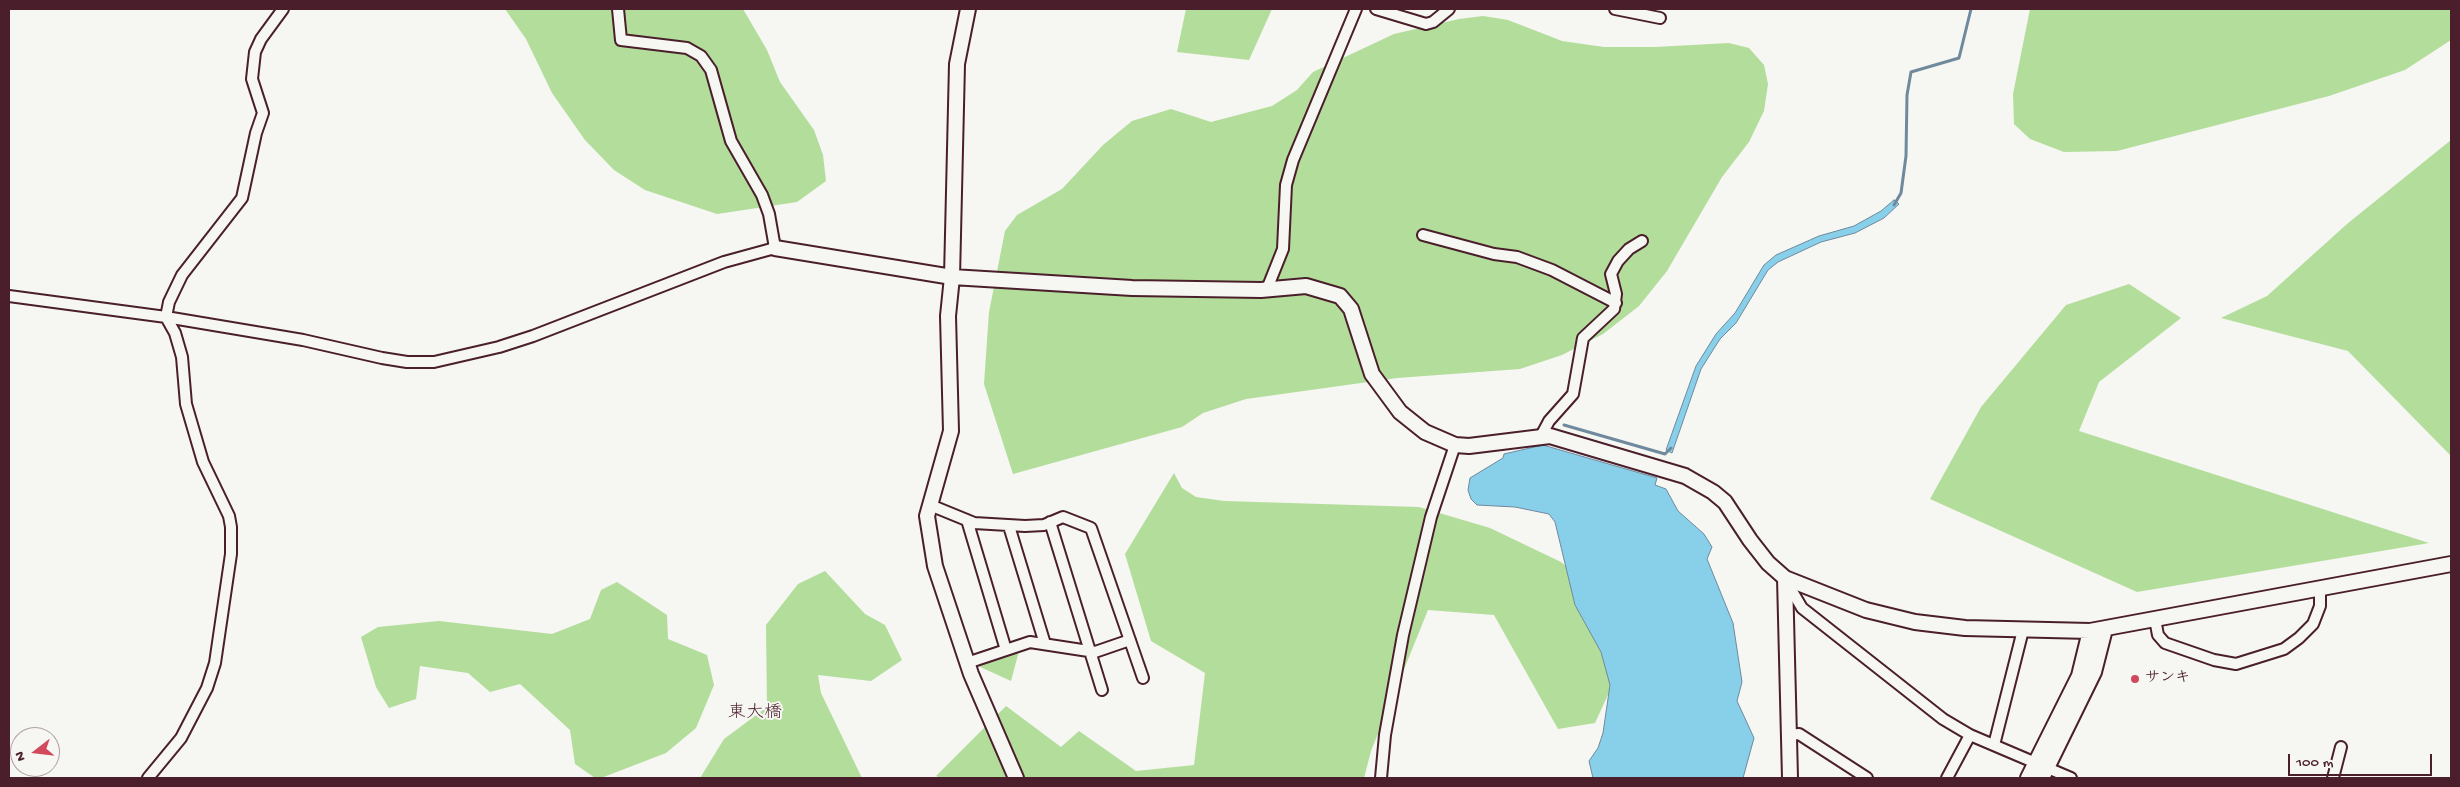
<!DOCTYPE html>
<meta charset="utf-8">
<style>
body{margin:0}
#map{position:relative;width:2460px;height:787px;overflow:hidden;background:#f6f6f2;font-family:"Gochi Hand",sans-serif}
canvas{display:block}
.frame{position:absolute;inset:0;border:10px solid #4a1f2b;pointer-events:none}
.north{position:absolute;left:10px;top:727px;width:50px;height:50px;box-sizing:border-box;background:#f6f6f2;border:1px solid #b1a0a2;border-radius:50%;rotate:254deg;font-size:14px;font-weight:700;line-height:20px;text-align:center;color:#4a1f2b}
.north::after{content:'';display:block;margin:auto;width:18px;height:22px;background:#d1495b;clip-path:polygon(50% 0,100% 100%,50% 72%,0 100%)}
.scale{position:absolute;left:2288px;top:754px;width:144px;height:22px;box-sizing:border-box;border:2px solid #4a1f2b;border-top:0;padding-left:6px;font-size:15px;line-height:18px;white-space:nowrap;color:#4a1f2b;-webkit-text-stroke:4px #f6f6f2;paint-order:stroke}
</style>
<div id="map">
<canvas width="2460" height="787"></canvas>
<div class="frame"></div>
<div class="north">N</div>
<div class="scale">100 m</div>
</div>
<script>
const g = document.querySelector('canvas').getContext('2d');
g.lineJoin = 'round';
function fill(path, color) {
  g.fillStyle = color;
  g.fill(path, 'evenodd');
}
function shape(rows) {
  const path = new Path2D();
  for (const r of rows) {
    path.moveTo(r[0], r[1]);
    for (let i = 2; i < r.length; i += 2) path.lineTo(r[i], r[i + 1]);
  }
  return path;
}
function trace(path, color, width, dash) {
  g.strokeStyle = color;
  g.lineWidth = width;
  g.lineCap = dash ? 'butt' : 'round';
  g.setLineDash(dash || []);
  g.stroke(path);
}
function drawText(font, color, halo, rows, align = 'center') {
  g.font = font + ' "Gochi Hand","Klee One",sans-serif';
  g.lineWidth = 4;
  g.setLineDash([]);
  g.textBaseline = 'middle';
  g.strokeStyle = halo;
  g.fillStyle = color;
  for (const [text, x, y, turn = 0] of rows) {
    g.save();
    g.translate(x, y);
    g.rotate((+turn || 0) * Math.PI / 180);
    g.textAlign = isNaN(turn) ? turn : align;
    if (halo) g.strokeText(text, 0, 0);
    g.fillText(text, 0, 0);
    g.restore();
  }
}
fill(shape([
 [505,9,743,9,767,50,780,82,814,130,823,155,826,181,797,202,717,214,645,190,614,170,585,140,552,93,526,39],
 [1186,9,1272,9,1249,60,1177,52],
 [2030,9,2451,9,2451,40,2405,70,2329,96,2117,151,2064,152,2030,139,2014,124,2013,94],
 [1483,16,1508,20,1562,41,1604,47,1655,47,1729,43,1749,48,1764,65,1768,84,1764,111,1749,142,1722,177,1667,271,1639,306,1603,334,1562,355,1520,369,1397,378,1246,399,1203,413,1182,427,1013,474,984,384,989,312,1005,231,1017,215,1062,189,1103,145,1132,121,1171,109,1211,122,1272,106,1297,90,1313,72,1394,34,1459,19],
 [2451,140,2451,456,2348,351,2221,318,2267,296,2347,224],
 [2129,284,2181,318,2099,382,2079,431,2429,543,2137,592,1930,499,1981,407,2066,305],
 [1174,473,1182,488,1196,497,1224,501,1419,507,1490,528,1561,562,1576,574,1612,686,1595,723,1558,729,1494,615,1428,610,1371,751,1364,778,941,778,936,776,1006,706,1061,747,1079,731,1136,771,1194,765,1205,673,1151,641,1125,554],
 [825,571,865,614,885,625,902,660,871,681,818,675,821,693,862,778,700,778,724,739,767,707,766,625,798,584],
 [617,582,667,615,668,639,707,655,714,685,696,728,666,753,601,778,595,778,575,764,570,730,520,684,490,692,468,673,420,666,416,699,389,708,376,687,361,637,378,627,439,621,552,634,590,619,601,590],
 [1019,651,1011,681,976,665]
]), '#b3dd9a');
const water = shape([
 [1894,200,1899,204,1884,218,1855,233,1821,242,1778,262,1768,270,1736,323,1720,339,1701,369,1672,453,1666,450,1696,366,1716,334,1735,313,1764,265,1776,255,1819,236,1854,226,1881,211,1894,200],
 [1543,445,1657,478,1655,485,1666,489,1678,511,1704,534,1712,547,1707,559,1733,623,1742,682,1737,701,1754,738,1743,778,1593,778,1589,761,1598,748,1603,733,1610,685,1601,652,1575,605,1555,522,1549,514,1515,507,1477,505,1471,499,1468,490,1470,478,1503,458,1504,454,1543,445]
]);
fill(water, '#88cfe9');
trace(water, '#6f899d', 1);
trace(shape([
 [1894,205,1901,193,1906,156,1907,95,1911,72,1959,58,1971,9],
 [1564,425,1665,454,1671,448]
]), '#6f899d', 3);
const street = shape([
 [1376,9,1426,24,1433,22,1449,9],
 [1615,9,1660,18],
 [1423,235,1494,254,1517,257,1552,270,1616,303],
 [1267,289,1283,249,1286,185,1293,160,1356,9],
 [9,296,166,317,303,340,382,358,407,362,434,362,499,347,533,336,724,262,775,248,769,214,762,195,731,141,711,70,701,56,687,48,621,40,618,9],
 [1541,436,1549,421,1573,394,1583,338,1614,309,1616,294,1611,274,1618,261,1629,249,1642,241],
 [930,505,974,523,1025,526,1044,525,1063,517,1091,528,1143,678],
 [967,520,1006,650],
 [1050,522,1102,690],
 [1009,526,1045,644],
 [1785,579,1802,608,1943,719,1970,735,2071,778],
 [2155,619,2158,635,2165,643,2214,660,2236,664,2284,649,2299,638,2313,624,2320,606,2320,588],
 [967,663,1030,642,1095,652,1130,640],
 [1789,735,1799,734,1867,778],
 [1994,745,2023,630],
 [148,778,181,738,207,688,215,663,231,554,231,527,229,516,203,462,186,404,182,357,175,333,166,317,169,302,182,275,242,198,256,133,263,113,252,79,255,52,261,39,283,9],
 [1381,778,1385,735,1403,635,1431,517,1455,445],
 [1947,778,1970,735],
 [2333,778,2341,747]
]);
const secondary = shape([
 [968,9,957,64,952,277,948,316,951,431,927,516,935,566,971,674,1016,778],
 [775,248,952,277,1132,288,1261,290,1306,286,1340,296,1351,309,1372,374,1400,412,1425,432,1455,445,1469,446,1550,436,1685,476,1713,492,1725,502,1750,540,1768,563,1785,578,1866,610,1915,622,1965,628,2090,631,2451,564],
 [1785,578,1790,778],
 [2028,778,2079,676,2090,631],
 [2042,778,2094,672,2105,629]
]);
trace(street, '#4a1f2b', 14);
trace(secondary, '#4a1f2b', 18);
trace(street, '#f6f6f2', 10);
trace(secondary, '#f6f6f2', 14);
for (const [x, y, r, color] of [
 [2135,679,5,"#d1495b"]
]) {
  const dot = new Path2D();
  dot.arc(x, y, r, 0, 2 * Math.PI);
  g.fillStyle = color;
  g.fill(dot);
  trace(dot, '#f6f6f2', 2);
}
drawText('bold 15px', '#4a1f2b', '#f6f6f2', [
 ["サンキ",2145,679]
], 'left');
drawText('18px', '#4a1f2b', '#f6f6f2', [
 ["東大橋",755,714]
]);
</script>
